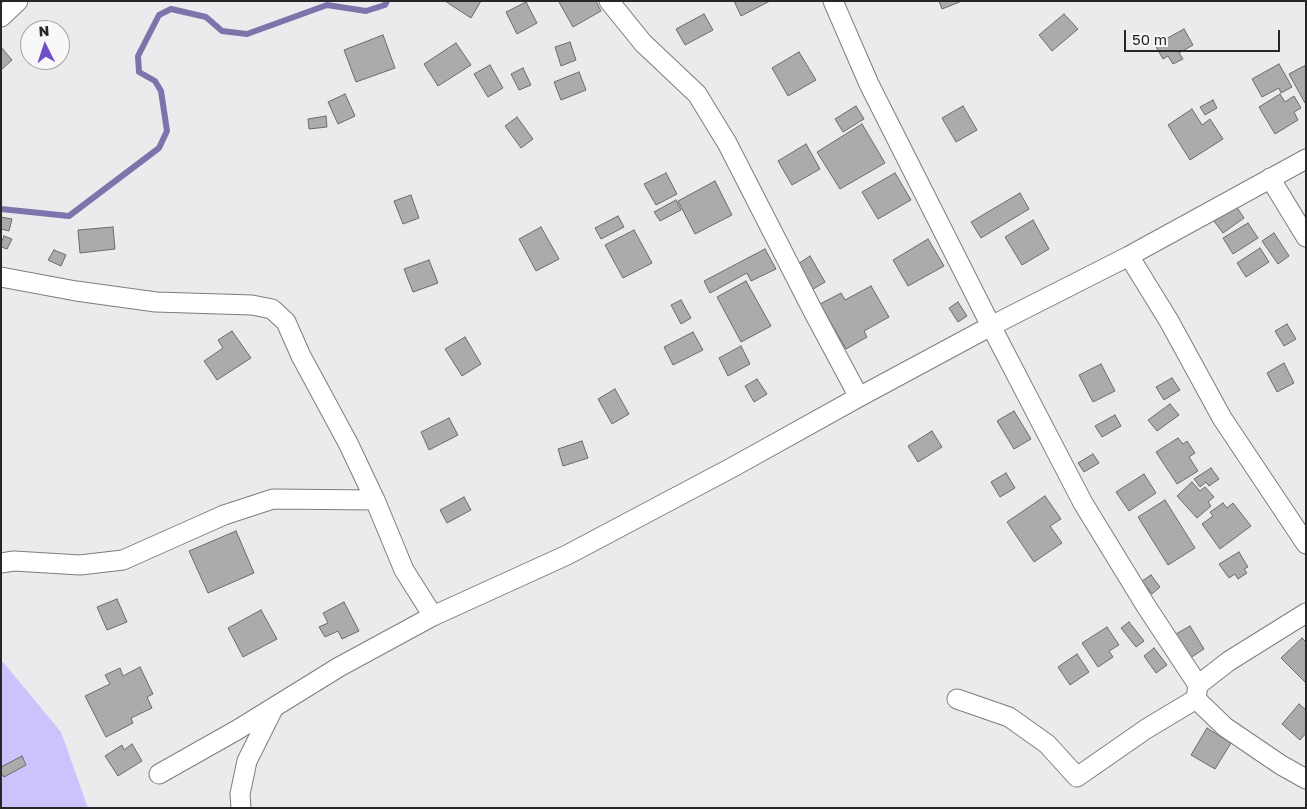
<!DOCTYPE html>
<style>
body{margin:0}
#map{position:relative;width:1307px;height:809px;overflow:hidden;background:#ebebee;font-family:"Golos Text",sans-serif}
canvas{display:block}
.frame{position:absolute;inset:0;border:2px solid #272729;pointer-events:none}
.north{position:absolute;left:20px;top:20px;width:50px;height:50px;box-sizing:border-box;background:#f8f8fb;border:1px solid #a4a4a7;border-radius:50%;rotate:356deg;font-size:14px;font-weight:700;line-height:20px;text-align:center;color:#272729}
.north::after{content:'';display:block;margin:auto;width:18px;height:22px;background:#6f4ec7;clip-path:polygon(50% 0,100% 100%,50% 72%,0 100%)}
.scale{position:absolute;left:1124px;top:30px;width:156px;height:22px;box-sizing:border-box;border:2px solid #272729;border-top:0;padding-left:6px;font-size:15px;line-height:18px;white-space:nowrap;color:#272729;-webkit-text-stroke:4px #f8f8fb;paint-order:stroke}
</style>
<div id="map">
<canvas width="1307" height="809"></canvas>
<div class="frame"></div>
<div class="north">N</div>
<div class="scale">50 m</div>
</div>
<script>
const g = document.querySelector('canvas').getContext('2d');
g.lineJoin = 'round';
function fill(path, color) {
  g.fillStyle = color;
  g.fill(path, 'evenodd');
}
function shape(rows) {
  const path = new Path2D();
  for (const r of rows) {
    path.moveTo(r[0], r[1]);
    for (let i = 2; i < r.length; i += 2) path.lineTo(r[i], r[i + 1]);
  }
  return path;
}
function trace(path, color, width, dash) {
  g.strokeStyle = color;
  g.lineWidth = width;
  g.lineCap = dash ? 'butt' : 'round';
  g.setLineDash(dash || []);
  g.stroke(path);
}
fill(shape([
 [1,662,3,662,61,732,88,808,1,808]
]), '#ccc3fc');
trace(shape([
 [1,209,69,216,159,148,167,131,161,91,155,81,139,72,138,56,159,15,171,9,206,17,222,31,247,34,327,5,366,11,385,5,387,1]
]), '#7e73ab', 6);
const building = shape([
 [445,1,481,1,471,18,445,1],
 [561,1,596,1,601,11,573,27,559,2,561,1],
 [734,1,770,1,741,16,734,1],
 [939,1,962,1,942,9,939,1],
 [526,2,537,23,517,34,506,12,526,2],
 [704,14,713,30,685,45,676,29,704,14],
 [1064,14,1078,29,1052,51,1039,35,1064,14],
 [1184,29,1193,45,1179,53,1183,59,1173,64,1168,56,1163,59,1155,45,1184,29],
 [383,35,395,68,356,82,344,50,383,35],
 [570,42,576,60,561,66,555,47,570,42],
 [456,43,471,65,438,86,424,64,456,43],
 [1,47,12,60,1,70,1,47],
 [799,52,816,80,788,96,772,68,799,52],
 [1279,64,1292,87,1281,93,1279,88,1262,97,1252,79,1279,64],
 [490,65,503,88,488,97,474,74,490,65],
 [1306,65,1306,103,1305,103,1289,74,1306,65],
 [523,68,531,85,519,90,511,74,523,68],
 [579,72,586,90,561,100,554,82,579,72],
 [345,94,355,116,338,124,328,102,345,94],
 [1280,94,1285,102,1294,96,1301,108,1294,112,1298,120,1275,134,1259,107,1280,94],
 [1213,100,1217,108,1205,115,1200,107,1213,100],
 [856,106,864,119,843,132,835,119,856,106],
 [963,106,977,130,956,142,942,118,963,106],
 [1192,109,1202,125,1210,119,1223,139,1190,160,1168,125,1192,109],
 [326,116,327,127,309,129,308,119,326,116],
 [517,117,533,139,521,148,505,126,517,117],
 [862,124,885,163,840,189,817,152,862,124],
 [806,144,820,169,792,185,778,161,806,144],
 [666,173,677,194,656,205,644,184,666,173],
 [895,173,911,200,878,219,862,192,895,173],
 [715,181,732,215,695,234,678,201,715,181],
 [1020,193,1029,209,981,238,971,222,1020,193],
 [411,195,419,218,403,224,394,201,411,195],
 [676,200,681,210,660,221,654,212,676,200],
 [1236,206,1244,218,1223,233,1214,221,1236,206],
 [618,216,624,227,601,239,595,228,618,216],
 [1,217,12,219,9,231,1,229,1,217],
 [1033,220,1049,249,1022,265,1005,237,1033,220],
 [1248,223,1258,238,1233,254,1223,238,1248,223],
 [113,227,115,249,80,253,78,230,113,227],
 [541,227,559,259,536,271,519,239,541,227],
 [634,230,652,263,623,278,605,245,634,230],
 [1274,233,1289,256,1278,264,1262,241,1274,233],
 [4,236,12,239,7,249,1,247,1,243,4,236],
 [928,239,944,266,908,286,893,260,928,239],
 [1260,248,1269,262,1246,277,1237,263,1260,248],
 [765,249,776,269,751,281,747,273,710,293,704,281,765,249],
 [54,250,66,255,61,266,48,260,54,250],
 [810,256,825,282,810,291,795,266,810,256],
 [429,260,438,283,413,292,404,269,429,260],
 [746,281,771,326,741,342,717,297,746,281],
 [871,286,889,317,864,331,867,337,846,349,820,304,841,293,845,300,871,286],
 [681,300,691,318,681,324,671,305,681,300],
 [958,302,967,316,958,322,949,308,958,302],
 [1287,324,1296,339,1284,346,1275,331,1287,324],
 [232,331,251,358,217,380,204,361,223,348,218,340,232,331],
 [693,332,703,350,673,365,664,347,693,332],
 [465,337,481,364,462,376,445,349,465,337],
 [741,346,750,364,728,376,719,358,741,346],
 [1284,363,1294,383,1277,392,1267,373,1284,363],
 [1101,364,1115,391,1093,402,1079,375,1101,364],
 [1172,378,1180,390,1164,400,1156,387,1172,378],
 [757,379,767,394,754,402,745,386,757,379],
 [615,389,629,414,612,424,598,399,615,389],
 [1170,404,1179,415,1157,431,1148,420,1170,404],
 [1014,411,1031,439,1014,449,997,421,1014,411],
 [1115,415,1121,426,1102,437,1095,426,1115,415],
 [449,418,458,435,429,450,421,432,449,418],
 [932,431,942,447,918,462,908,446,932,431],
 [1178,438,1183,444,1187,441,1195,453,1189,457,1198,471,1177,484,1156,452,1178,438],
 [582,441,588,458,563,466,558,449,582,441],
 [1093,454,1099,463,1084,472,1078,463,1093,454],
 [1211,468,1219,479,1209,486,1206,482,1200,487,1194,479,1211,468],
 [1006,473,1015,488,1000,497,991,482,1006,473],
 [1144,474,1156,493,1129,511,1116,492,1144,474],
 [1192,482,1200,491,1205,487,1214,497,1208,502,1211,506,1197,518,1177,496,1192,482],
 [1045,496,1061,519,1050,526,1062,543,1034,562,1007,522,1045,496],
 [464,497,471,510,447,523,440,510,464,497],
 [1165,500,1195,548,1168,565,1138,517,1165,500],
 [1223,503,1227,508,1233,503,1251,526,1220,549,1202,524,1213,516,1210,512,1223,503],
 [236,531,254,573,208,593,189,551,236,531],
 [1239,552,1248,567,1244,569,1247,573,1238,579,1235,574,1229,578,1219,564,1239,552],
 [1151,575,1160,587,1152,594,1142,581,1151,575],
 [117,599,127,622,107,630,97,607,117,599],
 [344,602,359,631,342,639,338,631,325,637,319,627,328,623,323,613,344,602],
 [261,610,277,639,243,657,228,628,261,610],
 [1129,622,1144,641,1136,647,1121,628,1129,622],
 [1190,626,1204,649,1190,658,1176,634,1190,626],
 [1107,627,1119,645,1109,651,1113,657,1098,667,1082,643,1107,627],
 [1302,638,1306,642,1306,680,1305,682,1281,658,1302,638],
 [1154,648,1167,665,1156,673,1144,656,1154,648],
 [1077,654,1089,672,1070,685,1058,667,1077,654],
 [140,667,153,694,147,697,152,708,131,718,133,723,106,737,85,696,110,684,105,675,120,668,123,676,140,667],
 [1299,704,1306,710,1306,733,1300,740,1282,724,1299,704],
 [1207,728,1231,743,1215,769,1191,755,1207,728],
 [132,744,142,761,118,776,105,756,122,745,124,750,132,744],
 [22,756,26,765,4,777,1,773,1,767,22,756]
]);
fill(building, '#ababae');
trace(building, '#6b6b6e', 1);
const minor = shape([
 [609,1,643,43,697,94,727,143,814,313,859,397],
 [833,1,869,84,991,326,1083,503,1146,606,1198,685,1196,699,1225,727,1281,765,1306,779],
 [1,17,18,1],
 [1270,178,1306,237],
 [1129,256,1169,321,1222,418,1306,544],
 [1,277,76,291,156,302,252,305,272,309,286,322,301,356,348,443,375,500,404,570,433,616],
 [1,563,14,561,80,565,123,560,224,515,273,499,375,500],
 [1198,685,1229,661,1306,613],
 [957,699,1009,717,1047,744,1077,777,1146,729,1196,699],
 [159,774,237,730,339,667,433,616,567,555,733,467,859,397,991,326,1129,256,1306,159],
 [241,808,240,794,247,761,274,707]
]);
trace(minor, '#7d7c7f', 21);
trace(minor, '#fff', 19);
</script>
